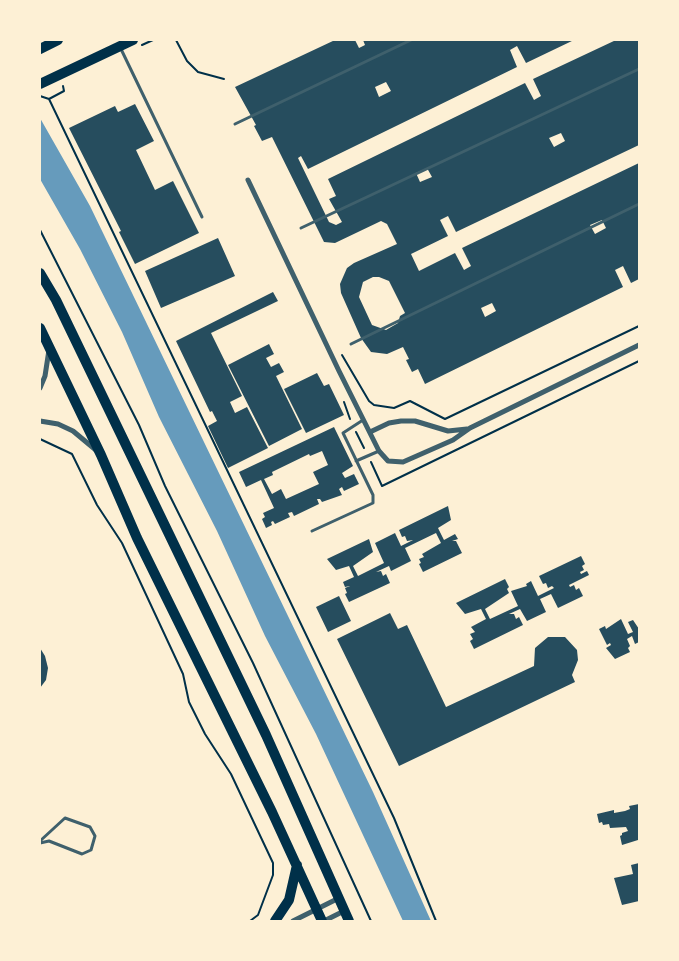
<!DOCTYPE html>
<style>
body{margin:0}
#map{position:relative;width:679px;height:961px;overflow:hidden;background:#fdf0d5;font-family:Inter,sans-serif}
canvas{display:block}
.frame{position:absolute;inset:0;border:41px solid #fdf0d5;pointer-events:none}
</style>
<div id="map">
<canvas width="679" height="961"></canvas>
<div class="frame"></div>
</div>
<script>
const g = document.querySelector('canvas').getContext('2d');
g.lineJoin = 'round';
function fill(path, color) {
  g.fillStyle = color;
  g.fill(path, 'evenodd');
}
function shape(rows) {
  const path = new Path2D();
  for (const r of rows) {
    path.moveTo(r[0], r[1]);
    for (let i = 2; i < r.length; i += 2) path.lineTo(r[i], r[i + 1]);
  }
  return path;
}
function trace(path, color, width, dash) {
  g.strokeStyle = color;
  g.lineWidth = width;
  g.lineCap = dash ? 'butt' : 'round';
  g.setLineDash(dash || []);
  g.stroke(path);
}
fill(shape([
 [40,118,90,206,373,792,431,921,403,921,316,734,265,636,217,531,159,417,122,332,80,249,40,179]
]), '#669bbc');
fill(shape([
 [335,40,355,40,359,48,365,45,363,40,574,40,526,63,517,46,510,50,517,67,308,169,301,156,298,158,329,222,336,225,342,222,329,199,336,196,328,179,525,83,534,100,541,96,533,79,616,40,639,40,639,145,456,232,448,216,440,220,448,236,411,254,419,271,455,253,464,270,471,266,462,248,639,163,639,279,631,283,623,266,615,270,623,287,425,384,418,369,412,372,406,360,409,359,403,347,387,354,371,352,361,338,341,293,340,284,347,268,354,263,397,244,387,224,381,221,335,243,324,242,272,137,262,141,254,126,256,125,235,87],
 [386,82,391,91,379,97,375,87],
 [561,133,565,141,554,147,549,138],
 [427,168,432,177,420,182,416,173],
 [602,220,606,228,595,234,590,225],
 [373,277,379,277,389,281,405,313,400,316,398,323,386,330,372,325,359,297,363,282],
 [492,303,496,311,485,317,481,308],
 [135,104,154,141,136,150,155,190,173,181,199,233,135,264,119,232,121,231,69,128,115,106,118,112],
 [218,238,235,276,161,308,145,271],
 [273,292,278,301,211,333,242,396,230,402,235,413,247,407,268,448,228,468,208,426,217,421,212,411,210,412,176,341],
 [269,344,274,354,266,358,271,367,279,363,284,372,276,376,302,429,269,446,228,365],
 [317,373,324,386,329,384,344,415,306,433,284,389],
 [334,427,353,466,342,473,345,478,354,474,359,484,344,491,342,487,339,489,342,495,322,502,320,499,317,499,319,504,294,516,292,512,288,513,290,517,275,524,273,521,271,522,272,525,266,528,262,519,265,517,263,513,274,508,261,480,246,487,239,472],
 [322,451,328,465,313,472,319,484,286,499,281,489,272,494,264,479,273,475,272,472,309,454,310,456],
 [448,506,451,520,438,528,444,540,455,534,458,539,452,541,456,541,462,553,423,572,419,564,421,563,419,559,424,557,422,554,441,543,436,533,405,548,411,561,391,571,389,566,376,572,381,571,383,576,386,574,390,583,349,602,345,594,347,593,345,588,350,586,345,587,343,582,354,577,349,566,336,570,327,559,369,539,373,552,353,566,358,576,384,563,375,543,395,533,401,546,413,540,407,541,405,536,402,537,399,530],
 [581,556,585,564,582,566,584,570,580,572,581,574,587,571,589,575,569,585,570,587,574,585,576,590,579,588,583,596,558,608,551,594,540,599,546,612,527,621,520,609,509,614,514,614,516,619,519,617,523,625,474,649,470,641,473,639,470,634,475,632,471,627,486,619,481,609,465,614,456,603,505,579,509,587,507,589,509,593,485,609,490,619,518,606,511,591,527,586,526,584,531,581,538,596,554,588,552,586,548,588,546,583,543,584,539,576],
 [339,596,351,621,328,632,316,607],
 [390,613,398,629,407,625,446,707,534,666,535,648,548,637,565,637,577,650,578,660,572,675,575,682,399,766,337,639],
 [621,619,628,634,633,632,628,622,633,620,639,629,639,642,635,644,632,636,627,639,630,646,628,648,630,652,615,659,606,648,611,645,610,643,607,645,599,629,605,626,606,629],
 [40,648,45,656,48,668,46,680,40,688],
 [639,804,638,840,622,845,620,836,622,835,622,833,628,831,626,827,610,828,609,824,603,825,602,822,599,823,597,814,614,810,614,813,625,811,630,809,629,806],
 [639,863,639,901,622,905,614,878,633,874,631,865]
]), '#264d5e');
trace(shape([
 [176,40,187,61,198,72,224,79],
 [142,45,153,40],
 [40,96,49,99,64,91,63,86],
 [49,99,394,818,436,921],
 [40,230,139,425,165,486,253,663,371,921],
 [342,355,369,401,374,405,394,408,410,401,445,419,639,326],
 [344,402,350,419],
 [356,432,364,448],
 [40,439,72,454,97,505,122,543,183,674,189,702,205,734,231,774,273,863,273,875,258,915,250,921],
 [371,462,382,486,639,361]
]), '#003049', 2);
trace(shape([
 [120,47,202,217],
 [235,124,411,40],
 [301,228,639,69],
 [351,344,639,204],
 [356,461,379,451],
 [312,531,373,503,373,495,343,433,363,420],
 [40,841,65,818,90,827,95,836,91,850,82,854,49,841,40,843]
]), '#3f606c', 3);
trace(shape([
 [248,180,339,371,379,451,388,461,403,462,453,440,470,428,639,345],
 [40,388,45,376,49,350],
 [40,421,58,424,73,431,97,451],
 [370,432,389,423,401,421,415,421,448,431,467,429],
 [293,921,339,898],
 [324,921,344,911]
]), '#3f606c', 5);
trace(shape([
 [40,49,58,40],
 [40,84,133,40],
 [40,273,56,300,266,735,349,921],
 [40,328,101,455,137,538,272,812,322,921],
 [275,921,289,900,297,865]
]), '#003049', 10);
</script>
